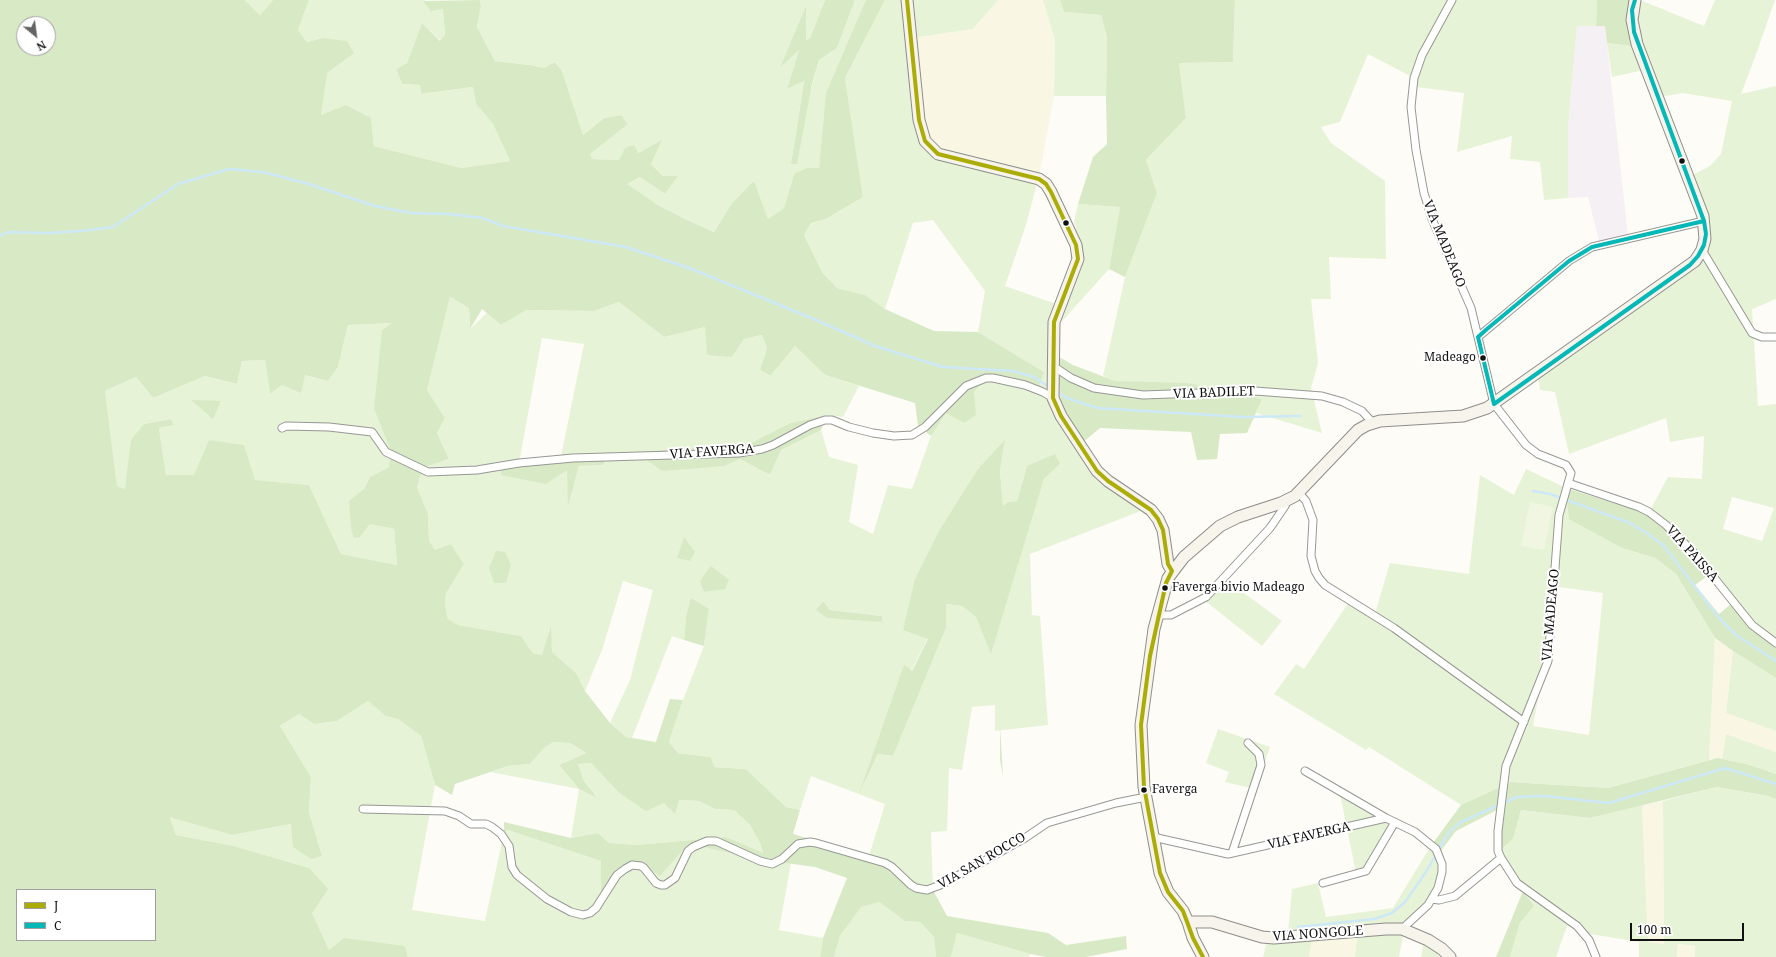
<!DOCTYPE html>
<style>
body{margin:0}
#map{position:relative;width:1776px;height:957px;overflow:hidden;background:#fdfcf7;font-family:"Noto Serif",serif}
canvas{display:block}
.legend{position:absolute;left:16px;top:889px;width:140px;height:52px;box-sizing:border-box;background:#fff;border:1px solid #a0a0a0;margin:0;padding:5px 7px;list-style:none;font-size:12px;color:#111}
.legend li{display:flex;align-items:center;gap:8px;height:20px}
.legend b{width:20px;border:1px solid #a0a0a0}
.north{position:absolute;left:16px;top:16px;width:40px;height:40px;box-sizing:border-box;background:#fff;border:1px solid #a0a0a0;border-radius:50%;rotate:151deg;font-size:11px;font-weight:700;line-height:16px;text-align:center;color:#111}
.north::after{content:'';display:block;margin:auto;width:14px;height:18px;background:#646362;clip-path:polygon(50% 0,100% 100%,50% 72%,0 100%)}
.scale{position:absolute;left:1630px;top:923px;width:114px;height:18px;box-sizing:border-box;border:2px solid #111;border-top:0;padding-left:5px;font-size:12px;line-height:14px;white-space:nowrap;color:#111;-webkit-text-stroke:3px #fff;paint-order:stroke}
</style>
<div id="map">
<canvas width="1776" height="957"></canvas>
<ul class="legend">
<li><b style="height:5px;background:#acac06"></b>J</li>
<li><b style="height:5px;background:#05b8b8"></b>C</li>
</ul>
<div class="north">N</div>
<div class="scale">100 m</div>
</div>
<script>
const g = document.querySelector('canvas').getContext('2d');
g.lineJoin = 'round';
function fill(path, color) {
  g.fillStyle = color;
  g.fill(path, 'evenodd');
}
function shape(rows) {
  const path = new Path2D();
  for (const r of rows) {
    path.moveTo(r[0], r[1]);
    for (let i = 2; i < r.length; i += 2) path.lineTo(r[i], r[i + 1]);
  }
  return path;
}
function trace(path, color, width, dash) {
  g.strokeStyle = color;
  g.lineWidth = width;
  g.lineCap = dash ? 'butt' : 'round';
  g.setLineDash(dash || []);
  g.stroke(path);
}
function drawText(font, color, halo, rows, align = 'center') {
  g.font = font + ' "Noto Serif",serif';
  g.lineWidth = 4;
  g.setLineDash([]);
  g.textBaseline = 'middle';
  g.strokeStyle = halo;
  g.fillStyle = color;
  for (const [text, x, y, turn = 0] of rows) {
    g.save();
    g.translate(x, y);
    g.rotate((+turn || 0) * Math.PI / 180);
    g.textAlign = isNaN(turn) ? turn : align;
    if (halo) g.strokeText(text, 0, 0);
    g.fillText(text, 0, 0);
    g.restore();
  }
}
fill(shape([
 [1577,26,1605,26,1628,236,1599,241,1588,197,1568,198,1568,127]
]), '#f5f0f3');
fill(shape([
 [998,0,1043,0,1055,41,1054,96,1040,172,923,144,906,39,973,29],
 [1715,638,1733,651,1726,713,1776,731,1776,752,1726,734,1722,759,1717,758,1709,760],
 [1663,801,1664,944,1648,943,1642,805],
 [1357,937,1355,957,1309,957,1312,940],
 [1678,944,1695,946,1695,957,1677,957]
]), '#f9f7e4');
fill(shape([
 [245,0,273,0,260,15],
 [309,0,424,0,443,8,445,35,441,41,422,23,407,63,396,69,402,84,420,85,421,94,473,87,476,104,493,124,510,161,462,168,374,146,371,118,321,116,326,73,322,38,307,42,298,30],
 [480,0,825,0,810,38,805,40,806,8,781,67,799,50,787,89,804,80,791,163,819,60,837,48,855,0,866,0,824,115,819,169,794,174,784,208,768,219,754,182,732,203,714,232,685,219,658,205,626,184,640,177,665,194,678,176,663,176,651,164,661,141,638,153,619,160,592,159,589,154,628,124,621,115,604,118,583,135,562,71,555,62,544,68,530,65,495,61,477,27,481,6],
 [885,0,998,0,973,29,906,39,923,144,1040,172,1026,225,1005,286,1062,306,1084,254,1074,222,1078,204,1120,207,1109,269,1056,328,1054,354,1061,400,1097,469,1151,507,1030,554,1032,615,1040,616,1048,725,995,731,995,705,972,707,962,770,949,768,947,831,931,832,933,890,869,856,885,804,811,776,800,810,786,807,746,769,713,767,711,757,678,753,669,742,683,700,704,646,709,609,686,617,684,640,672,636,632,738,626,737,610,723,630,680,653,590,623,581,602,650,585,691,576,673,552,652,550,627,543,655,533,653,521,636,458,625,448,619,445,604,446,592,464,564,451,544,435,551,429,541,428,514,417,487,423,468,449,459,437,433,445,418,427,390,450,297,469,308,470,329,487,313,501,325,526,310,594,311,619,302,664,337,705,327,732,357,744,339,762,335,767,348,760,370,769,376,795,346,825,375,859,386,843,417,827,415,790,423,749,444,637,452,725,466,740,459,770,475,781,450,821,430,829,457,858,465,849,522,873,534,888,485,912,489,931,436,946,412,964,423,974,392,988,376,1044,372,978,332,985,291,933,220,913,223,885,309,865,295,837,288,822,272,804,235,811,223,826,219,863,197,845,78],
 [542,338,584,344,561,456,611,452,603,465,579,466,568,504,568,469,519,463],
 [1005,441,1000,471,1003,506,1008,502,1017,501,1027,466,1060,464,1044,479,991,653,976,617,962,606,946,604,946,628,893,756,878,754,861,790,904,664,911,671,928,638,903,629],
 [823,601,830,610,882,616,882,622,816,610],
 [1043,0,1060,0,1064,12,1101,15,1107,39,1106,96,1054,96,1055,41],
 [1235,0,1597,0,1596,26,1577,26,1568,127,1568,198,1544,200,1540,162,1510,159,1512,136,1457,152,1464,93,1416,87,1416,79,1368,54,1340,122,1321,127,1331,143,1385,181,1386,259,1329,257,1331,299,1311,299,1318,363,1311,388,1322,433,1256,413,1262,399,1115,381,1103,376,1125,277,1157,193,1146,160,1186,118,1179,63,1233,62],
 [1640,0,1704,26,1715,0,1775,0,1758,49,1741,94,1776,86,1776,299,1752,309,1758,406,1776,404,1776,641,1753,631,1709,575,1648,514,1668,477,1702,479,1704,436,1670,442,1666,418,1569,454,1555,392,1540,390,1537,368,1694,256,1704,231,1687,178,1710,166,1721,154,1732,101,1683,93,1655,98,1644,70,1612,77,1607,43,1631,46],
 [1732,497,1774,508,1762,541,1723,529],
 [393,323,374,409,390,449,389,467,370,477,364,489,360,537,370,524,394,529,397,565,341,554,309,485,194,475,166,475,159,428,174,425,171,419,144,424,125,490,117,487,105,391,136,377,153,398,205,376,237,384,242,361,265,360,270,394,282,385,305,375,328,381,338,367,348,325],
 [1526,469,1566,488,1622,548,1655,558,1676,574,1715,638,1709,760,1608,788,1511,782,1461,805,1369,747,1366,750,1274,694,1296,664,1304,669,1349,602,1374,617,1390,563,1469,574,1480,475,1514,495],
 [1559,587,1603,593,1589,735,1533,726],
 [1222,577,1282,621,1262,646,1204,600],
 [1733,651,1776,678,1776,731,1726,713],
 [368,701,386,715,398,719,421,736,435,785,412,910,485,921,504,832,508,830,601,861,601,890,636,862,660,875,684,849,702,847,757,859,791,863,779,930,823,938,820,957,408,957,405,946,329,951,312,913,309,868,234,846,176,835,170,816,232,835,292,824,322,856,309,812,311,777,280,726,299,714,314,724,337,721],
 [1218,729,1270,747,1255,789,1225,782,1229,772,1206,763],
 [1726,734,1776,752,1776,774,1747,764,1722,759],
 [554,742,570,743,586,753,559,765,579,789,598,797,584,781,578,764,591,763,618,792,664,803,679,800,699,801,715,809,734,810,750,825,760,843,763,854,726,837,636,845,609,843,598,833,571,838,579,789,490,772,508,766,530,764,545,747],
 [1717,787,1768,796,1776,799,1776,957,1695,957,1695,946,1678,944,1677,957,1639,957,1639,942,1590,934,1567,926,1556,957,1510,957,1520,923,1534,906,1497,853,1513,839,1521,810,1590,818,1642,805,1648,942,1664,944,1663,801],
 [1340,794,1394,825,1367,869,1356,873],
 [1430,847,1440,852,1439,873,1435,889,1423,905,1396,933,1403,936,1399,957,1355,957,1357,937,1312,940,1309,957,1263,957,1269,933,1288,933,1292,889,1318,883,1326,917,1393,908],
 [879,902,905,921,920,922,934,937,936,957,834,957,840,936,861,906],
 [957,933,1030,954,1029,957,951,957],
 [1424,941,1439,953,1438,957,1421,957]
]), '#e7f3d7');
fill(shape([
 [0,0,245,0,260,15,273,0,309,0,298,30,307,42,322,38,347,41,354,53,327,73,321,115,346,105,371,118,374,146,462,168,510,161,493,124,476,104,473,87,421,94,420,85,402,84,396,69,407,63,422,23,440,41,445,35,443,9,431,11,423,1,480,0,481,6,477,27,495,61,530,65,544,68,555,62,562,71,583,135,604,118,621,115,628,124,590,154,592,159,619,160,625,148,634,145,638,153,662,140,651,164,663,176,678,176,665,194,640,177,627,184,658,205,685,219,714,232,732,203,754,181,768,219,784,208,794,174,807,168,819,168,826,93,866,0,885,0,845,78,863,197,826,219,811,223,804,235,822,272,837,288,865,295,885,309,934,331,978,332,1044,372,1039,387,988,376,974,392,976,415,964,423,946,413,931,436,918,426,915,403,825,375,795,346,770,376,760,370,767,348,762,335,744,339,732,357,707,355,705,327,664,337,619,302,594,311,526,310,501,325,482,309,470,329,469,308,450,297,427,390,445,418,437,433,449,459,423,468,417,487,428,514,429,541,435,550,451,544,464,564,446,593,445,604,448,619,458,625,521,636,533,653,542,655,551,625,552,652,576,673,585,691,610,723,626,737,656,742,670,699,683,700,669,742,678,753,711,757,714,767,746,769,786,807,800,810,793,834,869,856,933,890,947,916,1048,933,1066,945,1126,936,1127,949,1086,957,1046,957,1030,954,957,933,951,957,936,957,934,937,920,922,905,921,879,902,861,907,840,936,834,957,820,957,823,938,847,878,815,867,757,859,702,847,684,849,660,876,636,862,601,891,601,861,508,830,504,832,504,822,571,838,598,833,609,843,636,845,726,837,763,853,760,843,750,825,734,810,715,809,699,801,679,800,675,814,664,803,646,811,618,792,591,763,578,764,584,781,598,798,579,789,559,765,586,753,570,743,554,742,545,747,530,764,508,766,455,784,452,795,435,785,421,736,398,719,386,716,368,701,337,721,314,724,299,714,280,726,311,777,309,812,322,856,311,859,293,847,291,824,232,835,170,817,176,835,234,846,309,868,328,889,312,913,329,950,344,938,405,946,408,957,0,957],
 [24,24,48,24,48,48,24,48],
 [392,323,382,330,374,409,390,449,389,467,370,477,364,489,349,501,351,528,354,538,360,537,370,524,394,529,397,565,341,554,309,485,255,480,244,445,209,440,194,475,166,475,159,428,174,425,171,419,144,424,131,440,125,489,117,486,105,391,136,377,153,398,205,376,237,384,242,361,265,360,270,394,282,385,301,393,305,375,328,381,338,367,348,325],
 [17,890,155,890,155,940,17,940],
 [825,0,855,0,837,48,819,60,812,84,797,164,791,164,804,81,787,89,799,50,780,68,806,6,806,40,810,38],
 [1060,0,1235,0,1233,62,1179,63,1186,118,1146,160,1157,193,1125,277,1109,269,1120,207,1078,204,1093,157,1107,144,1106,96,1107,38,1101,15,1064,12],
 [1597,0,1639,0,1631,46,1607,43,1605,26,1596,26],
 [1054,354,1073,365,1115,381,1187,383,1262,399,1247,433,1220,434,1217,459,1197,460,1191,432,1100,428,1081,444,1061,400],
 [191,400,221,401,213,419],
 [827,415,821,430,781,450,770,475,740,459,725,466,662,471,636,452,749,444,790,423],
 [1005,440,1000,471,1003,506,1008,502,1017,501,1027,466,1055,454,1060,464,1044,479,991,654,976,617,962,606,946,604,946,628,893,756,878,754,859,794,904,664,912,671,928,639,903,630,915,579,939,531,978,469],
 [611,452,603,465,579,466,568,506,567,470,546,484,501,475,501,470,561,456],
 [1566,488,1648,514,1682,545,1709,575,1695,585,1719,614,1731,604,1753,631,1776,641,1776,678,1733,651,1715,638,1676,574,1655,558,1622,548,1569,519],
 [684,537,695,552,690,561,677,558],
 [496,551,505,552,511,565,506,583,494,583,489,568],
 [711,566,729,580,725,589,704,592,700,581],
 [691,598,709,609,704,646,684,640,686,617],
 [823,601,830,610,882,616,882,622,827,618,816,610],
 [1000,726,1003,776,1000,760],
 [1717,758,1747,764,1776,774,1776,799,1768,796,1717,787,1590,818,1521,810,1513,839,1497,853,1497,810,1456,831,1440,852,1430,847,1461,805,1511,782,1608,788],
 [1523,891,1534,906,1520,923,1510,957,1496,957]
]), '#d8eac5');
fill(shape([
 [1530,502,1553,507,1544,550,1521,546]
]), '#f0f6e1');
trace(shape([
 [0,236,8,232,47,233,82,231,113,227,178,184,229,169,263,172,309,184,375,206,411,213,448,214,482,218,503,226,626,247,692,269,816,320,875,346,943,367,1013,371,1034,377,1049,387],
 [1057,392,1067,398,1097,408,1243,417,1300,416],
 [1533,491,1550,494,1630,523,1648,534,1663,545,1719,618,1736,635,1776,661],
 [1438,850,1450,831,1461,822,1517,797,1544,796,1609,803,1725,768,1776,784],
 [1298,927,1374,919,1392,913,1405,902,1426,872,1434,858]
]), '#cde8f7', 2.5);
const street = shape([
 [1452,0,1422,55,1414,78,1411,107,1416,150,1424,193,1432,219,1471,308,1494,404,1526,445,1538,454,1566,465,1571,473,1559,515,1548,661,1506,766,1498,831,1498,851,1501,858,1517,883,1577,926,1589,940,1596,957],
 [1702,250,1752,333,1762,337,1776,337],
 [1478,337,1569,261,1592,247,1704,221],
 [1053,366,1071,378,1094,388,1143,395,1255,391,1322,396,1343,402,1362,411,1373,423],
 [282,428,286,426,329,427,372,432,386,452,428,472,477,470,519,463,573,458,739,453,762,449,773,445,810,425,825,420,832,420,849,427,873,433,894,436,912,435,925,427,966,386,986,378,993,378,1025,385,1043,392,1053,398],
 [1568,483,1639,507,1649,512,1666,525,1695,554,1752,625,1776,643],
 [1299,493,1306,501,1313,520,1311,556,1315,571,1319,578,1325,585,1394,628,1524,722],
 [1159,615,1171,615,1206,597,1270,528,1285,506,1287,501],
 [1305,771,1386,818,1415,832,1436,849,1442,864,1442,872,1438,888,1428,905,1402,929],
 [363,809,445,811,459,816,471,824,486,824,492,827,501,834,509,846,512,867,517,875,547,899,571,912,583,915,590,913,596,908,617,875,625,869,632,865,641,866,644,868,656,883,661,885,665,885,675,878,688,851,693,847,707,841,716,841,760,861,772,864,782,859,798,844,810,842,816,843,885,863,892,867,911,885,916,888,927,890,943,884,1025,838,1047,823,1116,803,1146,797],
 [1153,837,1228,854,1386,818],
 [1232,853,1261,765,1259,754,1248,743],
 [1323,883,1366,871,1395,822],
 [1432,899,1439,900,1455,896,1501,858]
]);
const secondary = shape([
 [907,0,919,120,925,141,938,154,1039,179,1046,184,1051,192,1076,245,1078,259,1054,322,1053,398,1061,416,1097,471,1108,481,1151,510,1158,519,1163,530,1168,564,1172,571],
 [1188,922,1212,922,1262,937,1274,938,1386,929,1402,929,1428,940,1442,949,1450,957],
 [1203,957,1193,938,1188,922,1183,911,1168,892,1160,873,1144,787,1141,725,1154,629,1168,578,1184,557,1220,526,1238,517,1281,503,1295,496,1358,430,1367,425,1380,421,1463,416,1487,408,1695,261,1702,250,1705,239,1703,216,1637,44,1632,20,1635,0]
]);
trace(street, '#979795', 9);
trace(secondary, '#8e8d8b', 13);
trace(street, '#fffffe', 7);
trace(secondary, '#f6f4eb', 11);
trace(shape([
 [907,0,919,120,925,141,938,154,1039,179,1046,184,1051,192,1076,245,1078,259,1054,322,1053,398,1061,416,1097,471,1108,481,1151,510,1158,519,1163,530,1168,564,1172,571,1166,583,1150,656,1141,725,1144,787,1160,873,1168,892,1183,911,1193,938,1203,957]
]), '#acac06', 4);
trace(shape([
 [1635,0,1632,10,1634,32,1704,221],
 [1704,221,1706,234,1704,245,1698,256,1690,265,1494,404,1478,337,1487,329,1569,261,1592,247,1704,221]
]), '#05b8b8', 4);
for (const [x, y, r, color] of [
 [1682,161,3.5,"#111"],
 [1066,223,3.5,"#111"],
 [1483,358,3.5,"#111"],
 [1165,588,3.5,"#111"],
 [1144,790,3.5,"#111"]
]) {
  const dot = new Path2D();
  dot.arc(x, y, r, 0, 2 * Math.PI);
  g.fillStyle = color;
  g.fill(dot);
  trace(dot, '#fff', 1.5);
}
drawText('12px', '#111', '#fff', [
 ["Madeago",1476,358,"right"],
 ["Faverga bivio Madeago",1172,588],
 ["Faverga",1152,790]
], 'left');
drawText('13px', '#111', '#fff', [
 ["VIA MADEAGO",1444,244,68],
 ["VIA BADILET",1214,393,-2],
 ["VIA FAVERGA",712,452,-4],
 ["VIA PAISSA",1692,554,48],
 ["VIA MADEAGO",1551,615,-85],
 ["VIA FAVERGA",1309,836,-13],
 ["VIA SAN ROCCO",982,861,-30],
 ["VIA NONGOLE",1318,934,-4]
]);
</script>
